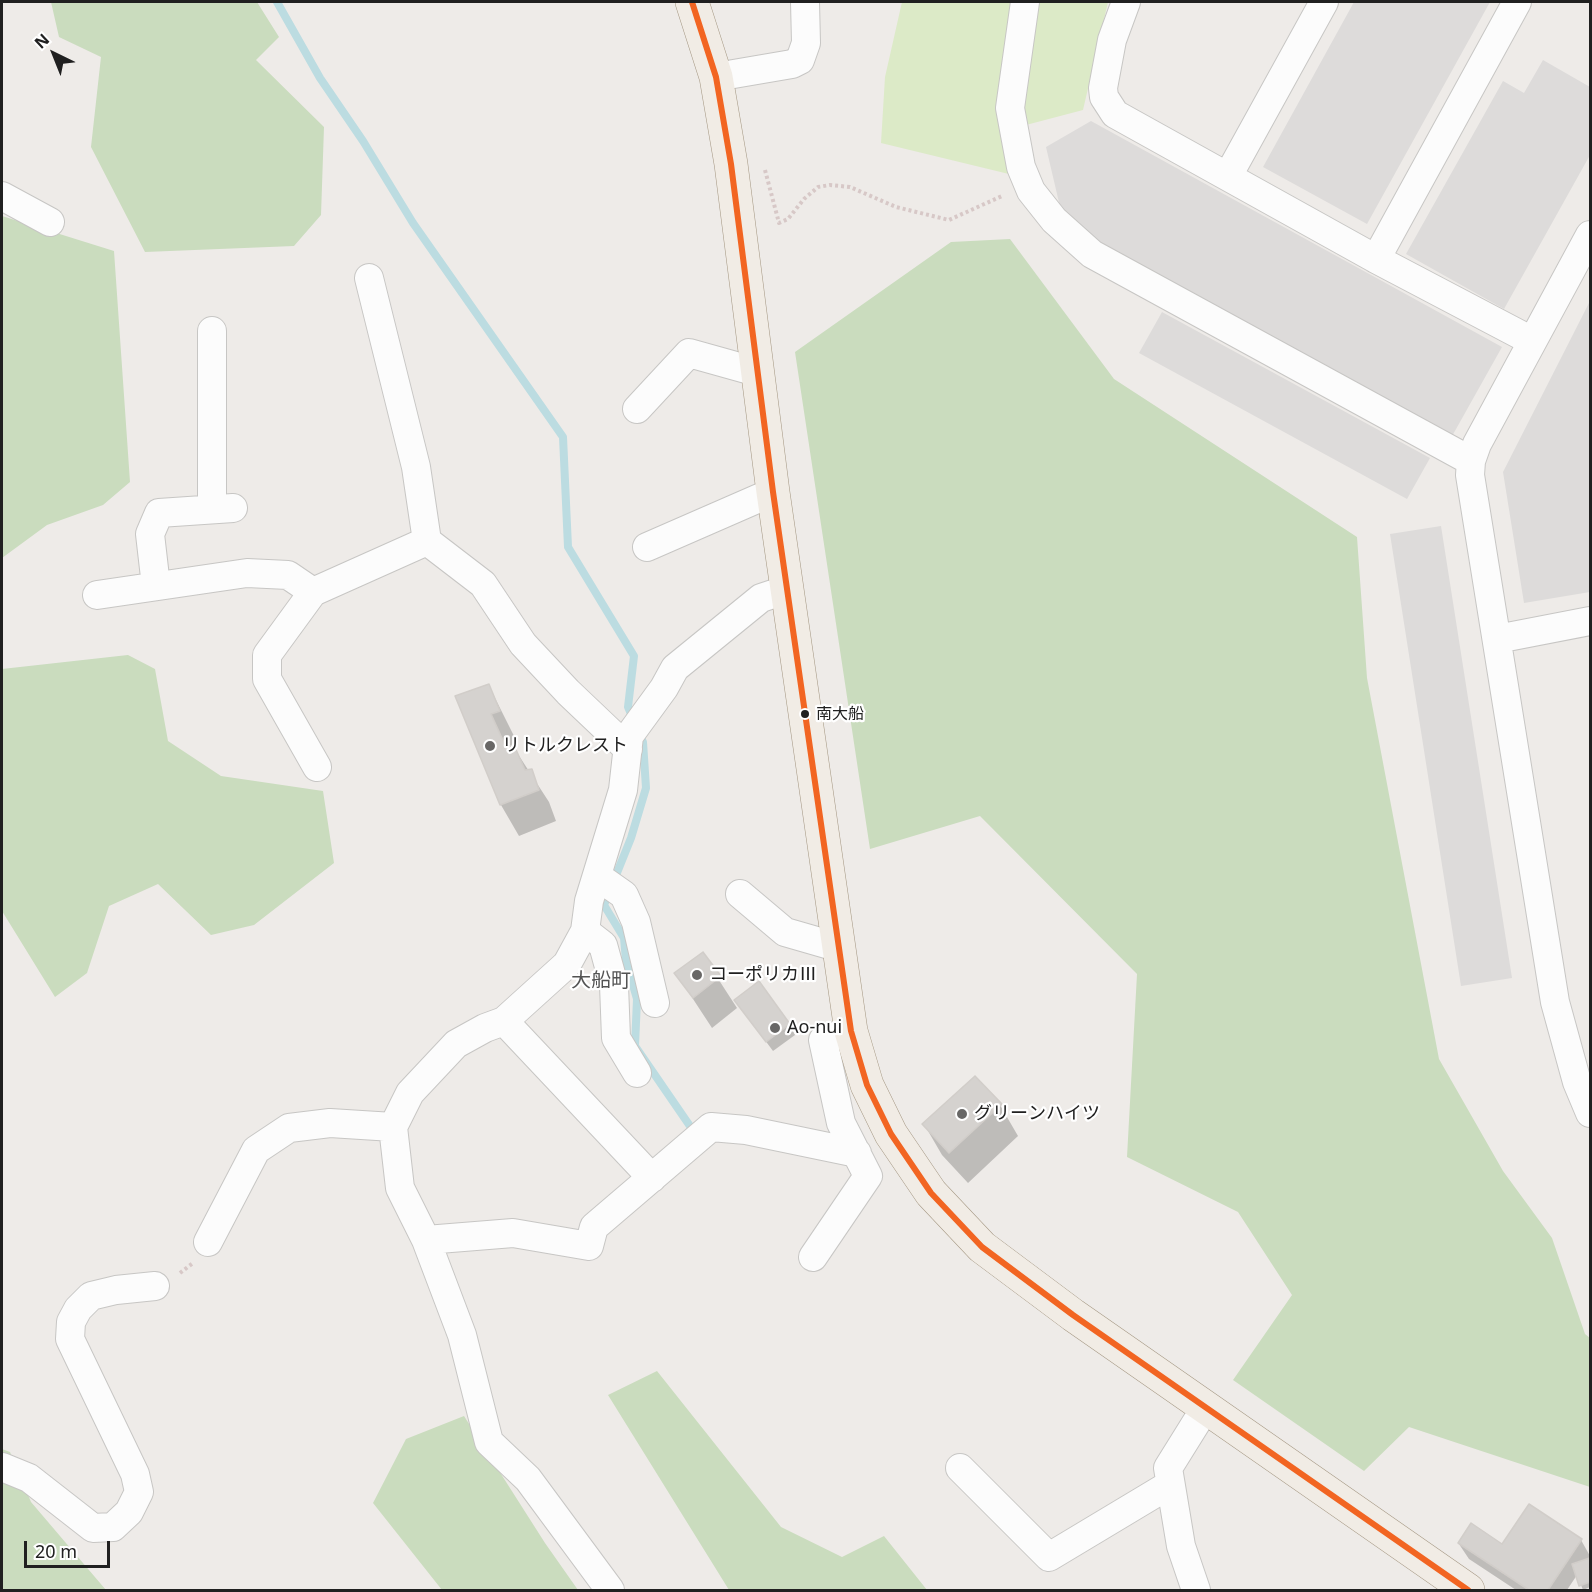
<!DOCTYPE html>
<meta charset="utf-8">
<style>
body{margin:0}
#map{position:relative;width:1592px;height:1592px;overflow:hidden;background:#eeebe8;font-family:"Noto Sans",sans-serif}
canvas{display:block}
.frame{position:absolute;inset:0;border:3px solid #202020;pointer-events:none}
.north{position:absolute;left:24px;top:24px;width:60px;height:60px;-webkit-text-stroke:4px #fff;paint-order:stroke;rotate:317deg;font-size:16px;font-weight:700;line-height:24px;text-align:center;color:#202020}
.north::after{content:'';display:block;margin:auto;width:21px;height:27px;background:#202020;clip-path:polygon(50% 0,100% 100%,50% 72%,0 100%)}
.scale{position:absolute;left:24px;top:1541px;width:86px;height:27px;box-sizing:border-box;border:3px solid #202020;border-top:0;padding-left:8px;font-size:18px;line-height:21px;white-space:nowrap;color:#202020;-webkit-text-stroke:4px #fff;paint-order:stroke}
</style>
<div id="map">
<canvas width="1592" height="1592"></canvas>
<div class="frame"></div>
<div class="north">N</div>
<div class="scale">20 m</div>
</div>
<script>
const g = document.querySelector('canvas').getContext('2d');
g.lineJoin = 'round';
function fill(path, color) {
  g.fillStyle = color;
  g.fill(path, 'evenodd');
}
function shape(rows) {
  const path = new Path2D();
  for (const r of rows) {
    path.moveTo(r[0], r[1]);
    for (let i = 2; i < r.length; i += 2) path.lineTo(r[i], r[i + 1]);
  }
  return path;
}
function trace(path, color, width, dash) {
  g.strokeStyle = color;
  g.lineWidth = width;
  g.lineCap = dash ? 'butt' : 'round';
  g.setLineDash(dash || []);
  g.stroke(path);
}
function drawText(font, color, halo, rows, align = 'center') {
  g.font = font + ' "Noto Sans","Noto Sans JP",sans-serif';
  g.lineWidth = 4.5;
  g.setLineDash([]);
  g.textBaseline = 'middle';
  g.strokeStyle = halo;
  g.fillStyle = color;
  for (const [text, x, y, turn = 0] of rows) {
    g.save();
    g.translate(x, y);
    g.rotate((+turn || 0) * Math.PI / 180);
    g.textAlign = isNaN(turn) ? turn : align;
    if (halo) g.strokeText(text, 0, 0);
    g.fillText(text, 0, 0);
    g.restore();
  }
}
fill(shape([
 [1354,2,1490,2,1367,224,1263,167],
 [1543,60,1590,87,1590,155,1504,309,1406,254,1503,81,1524,93],
 [1091,121,1502,347,1451,438,1087,238,1061,211,1046,147],
 [1590,301,1590,592,1524,603,1503,472],
 [1162,312,1430,458,1407,499,1139,353],
 [1441,526,1512,978,1461,986,1390,534]
]), '#dddbda');
fill(shape([
 [902,2,1108,2,1083,110,1026,125,1013,175,881,143,885,77]
]), '#dceac7');
fill(shape([
 [51,2,257,2,279,37,256,60,324,127,321,215,294,246,145,252,91,147,101,57,59,37],
 [2,216,114,251,130,482,103,505,47,525,2,558],
 [1010,239,1114,379,1357,537,1367,678,1439,1059,1503,1171,1552,1238,1585,1334,1590,1338,1590,1487,1409,1427,1364,1471,1233,1380,1292,1295,1238,1212,1127,1157,1137,974,980,816,870,849,795,352,951,242],
 [128,655,155,669,168,741,221,776,323,791,334,863,254,925,211,935,158,884,109,906,87,973,55,997,2,911,2,669],
 [657,1371,781,1527,842,1557,884,1536,927,1590,729,1590,608,1395],
 [464,1416,545,1543,578,1590,442,1590,373,1503,406,1439],
 [2,1449,10,1452,31,1502,106,1590,2,1590]
]), '#cadcbe');
fill(shape([
 [489,686,517,742,512,745,549,802,556,821,519,836,501,805,457,697],
 [702,954,737,1008,712,1028,676,973],
 [736,1001,789,1024,795,1035,773,1051],
 [1000,1105,1018,1136,968,1183,942,1155,924,1124],
 [1581,1540,1590,1556,1587,1561,1590,1559,1590,1587,1583,1590,1577,1575,1567,1590,1516,1590,1469,1559,1459,1544,1503,1546]
]), '#0003');
trace(shape([
 [277,2,320,78,363,141,413,223,563,437,568,547,634,656,628,707,634,721],
 [639,733,643,742,646,788,631,838,604,905,624,938,626,961,637,999,635,1046,692,1129]
]), '#bcdce1', 8);
const building = shape([
 [489,684,500,711,491,714,506,747,514,745,525,770,532,769,539,790,500,805,455,696,489,684],
 [703,952,721,976,693,998,674,973,703,952],
 [759,981,790,1024,766,1042,734,1000,759,981],
 [975,1076,1002,1104,949,1153,922,1124,975,1076],
 [1529,1504,1582,1539,1548,1590,1529,1590,1458,1543,1471,1523,1502,1544,1529,1504],
 [1590,1558,1590,1582,1579,1586,1572,1564,1590,1558]
]);
fill(building, '#d5d2cf');
trace(building, '#d1cdc9', 1.5);
const minor = shape([
 [1025,2,1010,108,1021,167,1031,191,1054,220,1092,254,1471,461],
 [1126,2,1112,40,1103,88,1104,97,1115,114,1376,259,1532,341],
 [716,77,792,64,800,60,806,43,805,2],
 [1228,176,1324,2],
 [2,196,50,222],
 [1590,235,1477,444,1471,461,1470,475,1555,1002,1577,1082,1590,1113],
 [1376,259,1517,2],
 [369,278,416,467,427,541],
 [212,331,212,509],
 [637,409,689,353,757,372],
 [647,547,773,492],
 [156,586,150,534,159,513,233,508],
 [97,595,247,573,288,575,313,592],
 [1497,639,1590,621],
 [317,767,267,679,267,655,313,592,427,541,483,584,523,644,568,692,628,749],
 [597,876,624,895,636,922,655,1003],
 [740,894,785,932,837,947],
 [585,931,603,945,614,985,616,1038,637,1073],
 [504,1021,652,1178],
 [393,1127,400,1188,426,1240,462,1335,489,1442,528,1479,610,1590],
 [426,1240,513,1233,589,1246,594,1227,711,1127,746,1130,857,1153],
 [208,1242,256,1150,289,1128,330,1123,393,1127,410,1093,456,1044,485,1028,504,1021,567,964,585,931,589,901,623,790,629,736,664,688,675,668,761,598,788,589],
 [813,1257,868,1176,841,1123,823,1040,851,1031],
 [2,1467,29,1478,93,1528,113,1527,129,1512,139,1492,135,1474,70,1339,71,1322,78,1309,91,1296,116,1290,155,1286],
 [960,1468,1049,1557,1169,1485],
 [1196,1590,1181,1546,1168,1468,1206,1407]
]);
const major = shape([
 [692,2,716,77,731,164,773,492,851,1031,867,1085,891,1134,931,1193,982,1247,1073,1315,1468,1590]
]);
trace(minor, '#c7c6c4', 30);
trace(major, '#a59884', 34);
trace(shape([
 [765,170,779,223,788,219,804,199,818,187,830,185,850,187,896,207,949,220,1002,196],
 [180,1273,193,1263]
]), '#d7c8c7', 4, [3, 3]);
trace(minor, '#fcfcfc', 28);
trace(major, '#f1ece5', 33);
trace(shape([
 [692,2,716,77,731,164,773,492,851,1031,867,1085,891,1134,931,1193,982,1247,1073,1315,1468,1590]
]), '#f26522', 6);
for (const [x, y, r, color] of [
 [805,714,5,"#202020"],
 [490,746,6,"#686766"],
 [697,975,6,"#686766"],
 [775,1028,6,"#686766"],
 [962,1114,6,"#686766"]
]) {
  const dot = new Path2D();
  dot.arc(x, y, r, 0, 2 * Math.PI);
  g.fillStyle = color;
  g.fill(dot);
  trace(dot, '#fff', 2);
}
drawText('16px', '#202020', '#fff', [
 ["南大船",816,714]
], 'left');
drawText('18px', '#202020', '#fff', [
 ["リトルクレスト",502,746],
 ["コーポリカⅢ",709,975],
 ["Ao-nui",787,1028],
 ["グリーンハイツ",974,1114]
], 'left');
drawText('20px', '#535353', '#fff', [
 ["大船町",601,981]
]);
</script>
